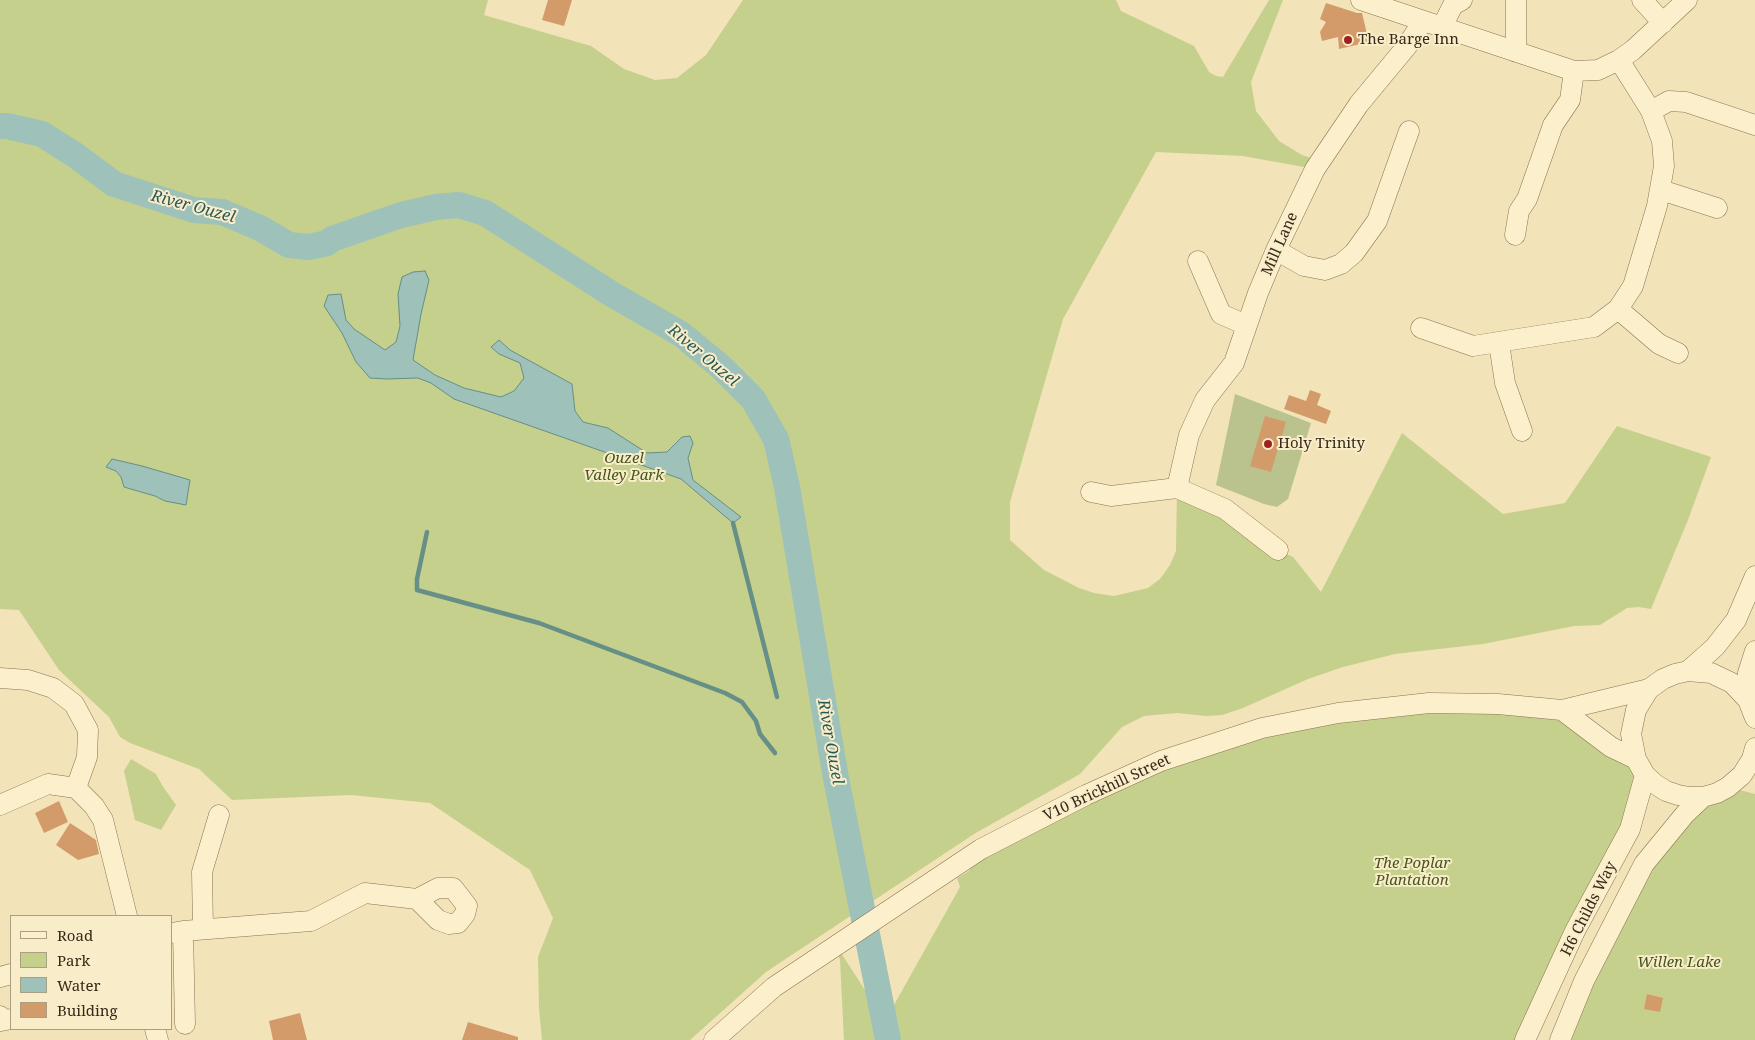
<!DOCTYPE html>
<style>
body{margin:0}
#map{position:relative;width:1755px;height:1040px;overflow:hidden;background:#f2e3b8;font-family:"Noto Serif",serif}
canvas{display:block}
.legend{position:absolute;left:10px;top:915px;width:162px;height:115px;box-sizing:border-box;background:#f9edc9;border:1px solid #ab9f83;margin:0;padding:6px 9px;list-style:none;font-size:15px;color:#362919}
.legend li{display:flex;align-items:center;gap:10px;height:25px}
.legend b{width:25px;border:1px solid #ab9f83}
</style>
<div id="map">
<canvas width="1755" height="1040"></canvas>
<ul class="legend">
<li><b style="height:6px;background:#fcf0cc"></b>Road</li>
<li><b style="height:14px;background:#c5d08c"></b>Park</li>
<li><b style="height:14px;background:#9ec1b9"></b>Water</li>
<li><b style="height:14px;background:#d49b6a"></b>Building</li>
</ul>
</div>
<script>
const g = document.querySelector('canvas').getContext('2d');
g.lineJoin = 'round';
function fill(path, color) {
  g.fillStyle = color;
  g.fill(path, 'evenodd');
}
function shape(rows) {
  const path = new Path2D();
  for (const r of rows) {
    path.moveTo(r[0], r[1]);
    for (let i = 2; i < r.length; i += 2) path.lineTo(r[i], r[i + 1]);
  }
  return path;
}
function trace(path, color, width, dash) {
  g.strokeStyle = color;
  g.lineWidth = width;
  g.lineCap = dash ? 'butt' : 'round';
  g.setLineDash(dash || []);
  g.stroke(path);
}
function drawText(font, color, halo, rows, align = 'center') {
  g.font = font + ' "Noto Serif",serif';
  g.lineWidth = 4;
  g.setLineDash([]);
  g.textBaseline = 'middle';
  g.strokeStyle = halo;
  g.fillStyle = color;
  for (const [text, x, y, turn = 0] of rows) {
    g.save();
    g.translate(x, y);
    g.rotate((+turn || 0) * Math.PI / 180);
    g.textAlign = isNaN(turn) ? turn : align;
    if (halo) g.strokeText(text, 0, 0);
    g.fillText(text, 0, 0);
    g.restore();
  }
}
fill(shape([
 [0,0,488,0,484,15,591,46,624,69,655,80,677,78,706,55,743,0,1116,0,1121,11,1194,46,1209,72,1216,76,1223,77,1269,0,1283,0,1251,82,1256,111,1279,141,1302,155,1320,161,1315,169,1243,156,1156,152,1063,319,1010,502,1010,540,1044,570,1079,588,1094,593,1114,596,1148,588,1160,579,1170,565,1176,551,1177,488,1278,550,1293,557,1321,592,1402,433,1503,514,1565,503,1617,426,1711,457,1688,520,1651,609,1639,607,1627,608,1600,625,1574,626,1483,644,1395,654,1343,667,1308,679,1243,708,1222,715,1206,716,1177,713,1144,716,1122,727,1080,774,974,834,766,972,690,1040,542,1040,539,1008,538,957,553,918,530,870,430,803,351,795,232,800,199,769,130,743,120,737,109,717,59,670,19,610,0,609],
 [1562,710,1645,775,1525,1040,844,1040,840,960,834,942,885,1021,960,887,957,878,969,871,981,849,1086,795,1338,713],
 [131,759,156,774,162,785,176,805,161,830,135,820,124,771],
 [1728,787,1755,794,1755,1040,1560,1040,1644,864]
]), '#c5d08c');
fill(shape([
 [1235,394,1311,423,1288,499,1277,507,1264,504,1216,485]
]), '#bac38d');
const water = shape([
 [425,271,429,280,421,314,413,360,435,375,464,388,501,397,514,391,524,378,520,363,499,354,491,347,499,340,510,350,572,384,575,411,583,422,608,428,647,453,667,452,682,437,690,436,693,443,688,458,693,480,741,517,733,523,681,479,454,399,431,383,418,378,386,379,370,378,356,362,342,333,324,306,328,295,341,294,346,320,354,329,385,350,396,342,400,326,398,294,402,277,413,272,425,271],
 [112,459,142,466,190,480,186,505,165,501,155,496,124,487,121,477,116,471,106,467,112,459]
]);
fill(water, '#9ec1b9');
trace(water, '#658f87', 1);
trace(shape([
 [733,523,777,697],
 [427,532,417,579,417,590,539,623,725,693,742,702,756,721,760,734,775,753]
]), '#658f87', 4.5);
trace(shape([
 [0,126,7,126,42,134,75,155,114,184,194,210,222,212,260,228,289,245,309,247,327,243,332,239,401,215,436,207,459,205,485,213,610,293,681,334,721,367,753,399,776,439,787,487,835,773,888,1040]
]), '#9ec1b9', 26);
fill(shape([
 [548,0,572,0,564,26,542,20],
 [1326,3,1357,13,1362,13,1369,42,1339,49,1338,37,1322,41,1320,32,1326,22,1320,19],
 [1310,390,1321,394,1317,405,1331,411,1326,424,1284,409,1289,395,1306,401],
 [1265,416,1286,422,1271,472,1250,466],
 [59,801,68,822,44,833,35,813],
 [70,823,96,840,99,854,78,860,56,845],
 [1647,994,1663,998,1660,1012,1644,1009],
 [300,1013,307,1040,273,1040,269,1021],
 [468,1022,518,1037,518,1040,462,1040]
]), '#d49b6a');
const minor = shape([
 [1361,0,1574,71,1598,70,1619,60,1633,50,1687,0],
 [1642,0,1663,23],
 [1442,27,1453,5,1462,0],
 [1516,52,1516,0],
 [1651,111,1669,101,1686,102,1755,125],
 [1661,190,1717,208],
 [1515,235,1519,211,1527,199,1553,125,1570,100,1574,71],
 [1276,250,1304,266,1325,270,1341,264,1354,253,1377,221,1409,131],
 [1198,261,1221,314,1246,325],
 [1618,309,1659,344,1678,353],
 [1421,328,1473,346,1594,327,1618,309,1633,286,1657,206,1664,166,1662,141,1651,111,1619,60],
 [1499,343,1505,383,1522,431],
 [1091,492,1111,496,1177,488],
 [1278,550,1225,509,1177,488,1189,435,1205,400,1234,363,1258,293,1276,250,1315,169,1359,104,1407,46,1423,21],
 [1688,671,1715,647,1736,620,1755,576],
 [0,678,28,680,53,688,74,704,88,730,87,757,76,788],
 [1748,700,1748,673,1755,651],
 [1562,710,1611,747,1636,759],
 [1755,718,1748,700,1732,683,1711,673,1688,671,1675,674,1663,679,1649,689,1636,710,1631,734,1636,759,1645,775,1655,784,1666,791,1678,795,1690,797,1703,797,1717,793,1728,787,1742,775,1752,759,1755,748],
 [0,805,48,784,76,788,94,806,103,820,127,916],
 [203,929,202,872,219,815],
 [183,931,185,1024],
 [171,933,183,931,311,921,365,893,417,899,438,888,453,888,467,906,465,914,458,923,449,924,438,920,417,899],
 [0,977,11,974],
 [0,1016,1,1021,11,1019],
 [155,1029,158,1040],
 [714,1040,774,987,981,849,1086,795,1161,761,1262,728,1338,713,1429,703,1498,704,1562,710,1649,689],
 [1525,1040,1575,931,1630,829,1645,775],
 [1560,1040,1584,981,1644,864,1685,814,1703,797]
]);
trace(minor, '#897252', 21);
trace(minor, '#fcf0cc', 20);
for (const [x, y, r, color] of [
 [1348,40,5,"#9e221c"],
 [1268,444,5,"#9e221c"]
]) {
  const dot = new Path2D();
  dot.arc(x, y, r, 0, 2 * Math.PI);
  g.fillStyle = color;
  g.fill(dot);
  trace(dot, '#f9edc9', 2);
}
drawText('15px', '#362919', '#f9edc9', [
 ["The Barge Inn",1358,40],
 ["Holy Trinity",1278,444]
], 'left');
drawText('15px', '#362919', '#f9edc9', [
 ["Mill Lane",1280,244,-66],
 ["V10 Brickhill Street",1107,788,-25],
 ["H6 Childs Way",1589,909,-63]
]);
drawText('italic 15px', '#44551d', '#f9edc9', [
 ["Ouzel",624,459],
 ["Valley Park",624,476],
 ["The Poplar",1412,864],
 ["Plantation",1412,881],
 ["Willen Lake",1679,963]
]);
drawText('italic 16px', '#265857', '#f9edc9', [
 ["River Ouzel",193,207,15],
 ["River Ouzel",703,356,40],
 ["River Ouzel",830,742,80]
]);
</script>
